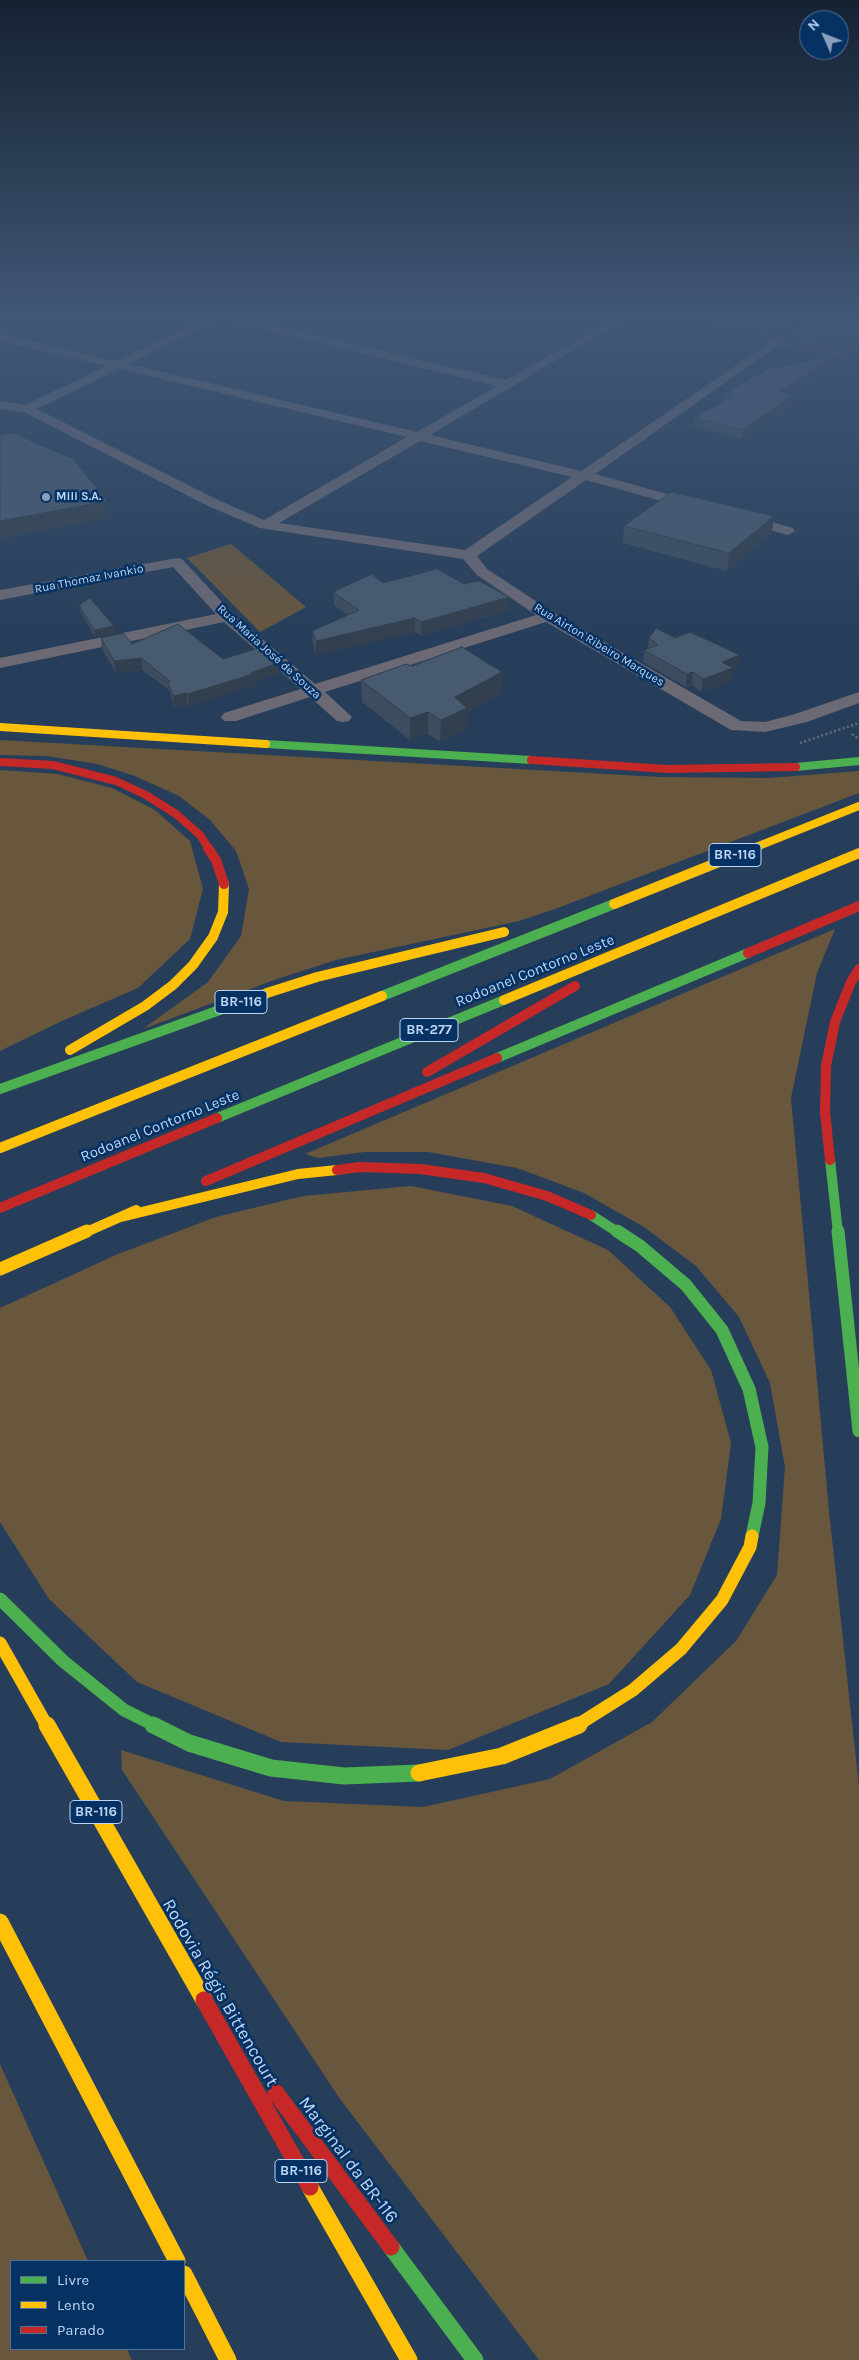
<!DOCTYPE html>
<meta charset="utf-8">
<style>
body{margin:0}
#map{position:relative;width:859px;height:2360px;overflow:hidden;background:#273e5a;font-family:Karla,sans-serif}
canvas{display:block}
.legend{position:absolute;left:10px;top:2260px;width:175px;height:90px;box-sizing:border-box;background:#053263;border:1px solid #4f739d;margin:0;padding:6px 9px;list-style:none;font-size:15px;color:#bdd5f3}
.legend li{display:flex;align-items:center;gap:10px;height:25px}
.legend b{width:25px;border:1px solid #4f739d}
.north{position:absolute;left:799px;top:10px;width:50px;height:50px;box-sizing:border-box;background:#053263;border:1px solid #4f739d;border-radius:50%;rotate:314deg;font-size:14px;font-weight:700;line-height:20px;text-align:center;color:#bdd5f3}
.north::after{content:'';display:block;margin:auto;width:18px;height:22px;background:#88a0bd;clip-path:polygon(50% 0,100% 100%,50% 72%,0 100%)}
</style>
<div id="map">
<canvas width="859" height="2360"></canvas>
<ul class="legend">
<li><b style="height:6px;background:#4caf50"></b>Livre</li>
<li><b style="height:6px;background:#ffc107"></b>Lento</li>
<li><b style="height:6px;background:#c62828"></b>Parado</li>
</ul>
<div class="north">N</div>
</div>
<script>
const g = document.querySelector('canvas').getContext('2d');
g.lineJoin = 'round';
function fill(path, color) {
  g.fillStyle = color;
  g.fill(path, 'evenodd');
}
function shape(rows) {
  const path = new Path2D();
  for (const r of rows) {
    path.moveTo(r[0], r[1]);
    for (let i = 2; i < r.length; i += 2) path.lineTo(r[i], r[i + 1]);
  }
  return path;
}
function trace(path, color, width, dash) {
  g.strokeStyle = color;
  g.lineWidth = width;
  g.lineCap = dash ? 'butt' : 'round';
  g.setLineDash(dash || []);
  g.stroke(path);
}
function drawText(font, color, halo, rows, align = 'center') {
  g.font = font + ' Karla,sans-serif';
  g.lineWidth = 5;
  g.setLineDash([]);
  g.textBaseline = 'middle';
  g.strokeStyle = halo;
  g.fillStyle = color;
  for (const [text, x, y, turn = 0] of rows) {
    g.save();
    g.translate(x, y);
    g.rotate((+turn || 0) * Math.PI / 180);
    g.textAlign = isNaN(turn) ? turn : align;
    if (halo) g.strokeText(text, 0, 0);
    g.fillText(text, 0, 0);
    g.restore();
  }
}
fill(shape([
 [231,544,306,607,260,632,187,558],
 [0,740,660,777,769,778,859,771,859,793,555,909,519,921,336,960,277,979,143,1029,208,982,241,936,249,889,236,851,210,820,179,796,135,776,97,764,46,756,0,755],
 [0,770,58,774,112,788,155,810,190,841,203,889,190,939,138,988,64,1020,0,1051],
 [835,929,817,973,791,1098,829,1511,859,1787,859,2360,539,2360,340,2099,122,1770,121,1750,284,1801,423,1807,550,1779,652,1722,736,1641,777,1575,785,1467,770,1383,739,1317,696,1266,644,1227,584,1193,517,1168,428,1152,365,1152,318,1158,305,1154],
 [411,1186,512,1206,608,1250,670,1307,711,1370,731,1443,721,1519,690,1595,609,1684,448,1750,281,1742,137,1682,49,1599,0,1522,0,1308,118,1254,216,1217,303,1196],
 [0,2064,88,2261,11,2261,11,2349,127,2349,132,2360,0,2360]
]), '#68563d');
trace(shape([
 [852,734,859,739],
 [800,743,859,723]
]), '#676b79', 2.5, [2, 2.5]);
fill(shape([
 [204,319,218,319,129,364,417,432,497,386,232,322,226,319,245,319,506,380,613,319,626,319,430,435,581,471,804,319,816,319,595,474,700,503,702,506,700,509,690,509,586,480,477,556,487,569,554,613,741,721,765,722,795,714,859,692,859,703,807,722,765,732,731,730,546,622,325,692,352,717,349,721,343,722,337,721,310,697,236,721,224,721,221,717,224,713,301,689,224,622,0,668,0,658,216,614,173,567,0,600,0,590,177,558,182,559,233,614,315,684,536,615,477,575,463,559,260,528,208,506,24,412,0,409,0,401,25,405,106,366,0,341,0,333,116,361,204,319],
 [119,369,407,437,264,520,218,500,37,409,119,369],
 [420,441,572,477,465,550,279,523,420,441],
 [742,514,793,528,795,531,788,535,737,521,735,518,742,514]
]), '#6b6974');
trace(shape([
 [266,744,531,760],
 [796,767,859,761]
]), '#4caf50', 8);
trace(shape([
 [382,996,614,904],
 [497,1058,748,953],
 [0,1089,267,993],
 [217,1118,504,1000],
 [830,1160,838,1233],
 [591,1215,619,1233]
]), '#4caf50', 10);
trace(shape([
 [617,1231,640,1246,686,1285,722,1330,749,1389,762,1447,759,1503,752,1536],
 [838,1231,859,1431],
 [0,1599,63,1661,124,1710,156,1726]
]), '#4caf50', 13);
trace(shape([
 [153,1725,189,1743,271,1768,344,1776,419,1773],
 [391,2247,475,2360]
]), '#4caf50', 17);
trace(shape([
 [0,727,266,744],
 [751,849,859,806]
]), '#ffc107', 8);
trace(shape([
 [614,904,754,848],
 [267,993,317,977,504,932],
 [504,1000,859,853],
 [70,1050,145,1006,173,985,193,965,213,937,223,912,224,884],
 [0,1148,382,996],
 [121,1217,298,1174,337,1170],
 [84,1233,136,1210]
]), '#ffc107', 10);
trace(shape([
 [0,1269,87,1231],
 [0,1643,47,1726],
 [576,1726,633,1690,681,1649,722,1600,750,1547,752,1536]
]), '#ffc107', 13);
trace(shape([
 [47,1725,204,2000],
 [419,1773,502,1756,579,1725],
 [0,1922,177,2261],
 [310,2187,409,2360],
 [184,2274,228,2360]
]), '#ffc107', 17);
trace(shape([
 [531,760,667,769,796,767],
 [0,762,53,765,116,781,146,795,176,814,200,835,209,849]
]), '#c62828', 8);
trace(shape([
 [208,848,216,860,224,884],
 [748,953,859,906],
 [427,1072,575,986],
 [830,1160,825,1112,826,1066,835,1022,851,982,859,969],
 [337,1170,360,1167,420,1169,484,1178,547,1196,591,1215],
 [206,1181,497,1058],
 [0,1208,217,1118]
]), '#c62828', 10);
trace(shape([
 [204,2000,310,2187],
 [276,2093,391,2247]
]), '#c62828', 17);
fill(shape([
 [696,319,801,319,766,342,695,327],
 [859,319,843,359,781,346,783,336],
 [833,357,832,365,788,394,793,395,792,404,741,439,694,427,695,418,724,400,725,393],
 [624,526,772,533,727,571,623,543],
 [383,583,464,584,509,597,508,611,421,635,415,632,316,655,313,644,312,631,348,615,334,605,333,592],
 [79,605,114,626,115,633,95,637,80,611],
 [101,638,223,659,280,673,254,683,254,686,189,706,187,704,174,708,169,690,142,670,116,673,102,649],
 [649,638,675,638,740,655,738,668,733,670,732,680,701,692,692,685,686,687,643,662,644,650,648,648],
 [412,666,502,672,501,694,467,712,467,730,440,742,428,734,410,740,362,702,361,680]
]), '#3d4d5f');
fill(shape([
 [788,319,801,319,766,342,768,332],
 [859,340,859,348,843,359,844,349],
 [833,357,832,365,777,400,779,392],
 [793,395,792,404,741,439,742,430],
 [107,501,109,518,0,539,0,521],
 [774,516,772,533,727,571,729,553],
 [509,597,508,611,421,635,421,622],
 [415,618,415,632,316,655,316,641],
 [114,626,115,633,95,637,94,630],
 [740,655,738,668,733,670,732,680,701,692,703,679,722,662],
 [141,658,142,670,116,673,114,661],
 [280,662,280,673,254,683,254,686,189,706,188,694],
 [502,672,501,694,467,712,467,730,440,742,441,720,455,697],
 [693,672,692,685,686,687,687,674],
 [186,693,187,704,174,708,173,696],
 [428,712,428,734,410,740,410,718]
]), '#323f4e');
const building = shape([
 [703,319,788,319,768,332,703,319],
 [807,319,859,319,859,340,844,349,783,336,807,319],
 [833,357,779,392,793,395,742,430,695,418,734,395,725,393,770,368,833,357],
 [13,433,73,459,107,501,0,521,0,435,13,433],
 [671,492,774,516,729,553,624,526,671,492],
 [437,569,464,584,479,581,509,597,421,622,415,618,316,641,312,631,359,610,333,592,372,574,383,583,437,569],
 [90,598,114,626,94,630,79,605,90,598],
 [178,624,223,659,262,647,280,662,251,673,253,674,188,694,186,693,173,696,168,682,170,681,141,658,114,661,101,638,123,633,132,644,178,624],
 [656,628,675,638,690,632,740,655,722,662,733,668,703,679,693,672,687,674,644,650,658,645,649,638,656,628],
 [462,647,502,672,455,697,467,708,441,720,428,712,410,718,361,680,406,664,412,666,462,647]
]);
fill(building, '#475a6f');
trace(building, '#323f4e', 1);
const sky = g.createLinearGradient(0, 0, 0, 649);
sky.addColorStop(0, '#152232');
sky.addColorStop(0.49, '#415876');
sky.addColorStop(1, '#41587600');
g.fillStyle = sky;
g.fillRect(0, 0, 859, 649);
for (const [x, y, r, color] of [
 [46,497,5,"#88a0bd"]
]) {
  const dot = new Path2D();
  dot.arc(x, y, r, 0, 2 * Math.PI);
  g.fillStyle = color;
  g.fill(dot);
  trace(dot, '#053263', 2);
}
drawText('bold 12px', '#bdd5f3', '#053263', [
 ["Mili S.A.",56,497]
], 'left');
drawText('12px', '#bdd5f3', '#053263', [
 ["Rua Thomaz Ivankio",89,579,-11],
 ["Rua Airton Ribeiro Marques",599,645,31],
 ["Rua Maria José de Souza",269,652,42]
]);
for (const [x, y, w] of [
 [735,855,52],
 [241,1002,52],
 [429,1030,58],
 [96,1812,52],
 [301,2171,52]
]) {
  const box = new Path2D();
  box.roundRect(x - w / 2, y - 11.5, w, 23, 4);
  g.fillStyle = '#053263';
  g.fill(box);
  trace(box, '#bdd5f3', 1);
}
drawText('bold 14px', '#bdd5f3', null, [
 ["BR-116",735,855],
 ["BR-116",241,1002],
 ["BR-277",429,1030],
 ["BR-116",96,1812],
 ["BR-116",301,2171]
]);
drawText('15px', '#bdd5f3', '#053263', [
 ["Rodoanel Contorno Leste",535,971,-22],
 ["Rodoanel Contorno Leste",160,1126,-22]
]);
drawText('18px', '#bdd5f3', '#053263', [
 ["Rodovia Régis Bittencourt",220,1993,60],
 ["Marginal da BR-116",348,2160,53]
]);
</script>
